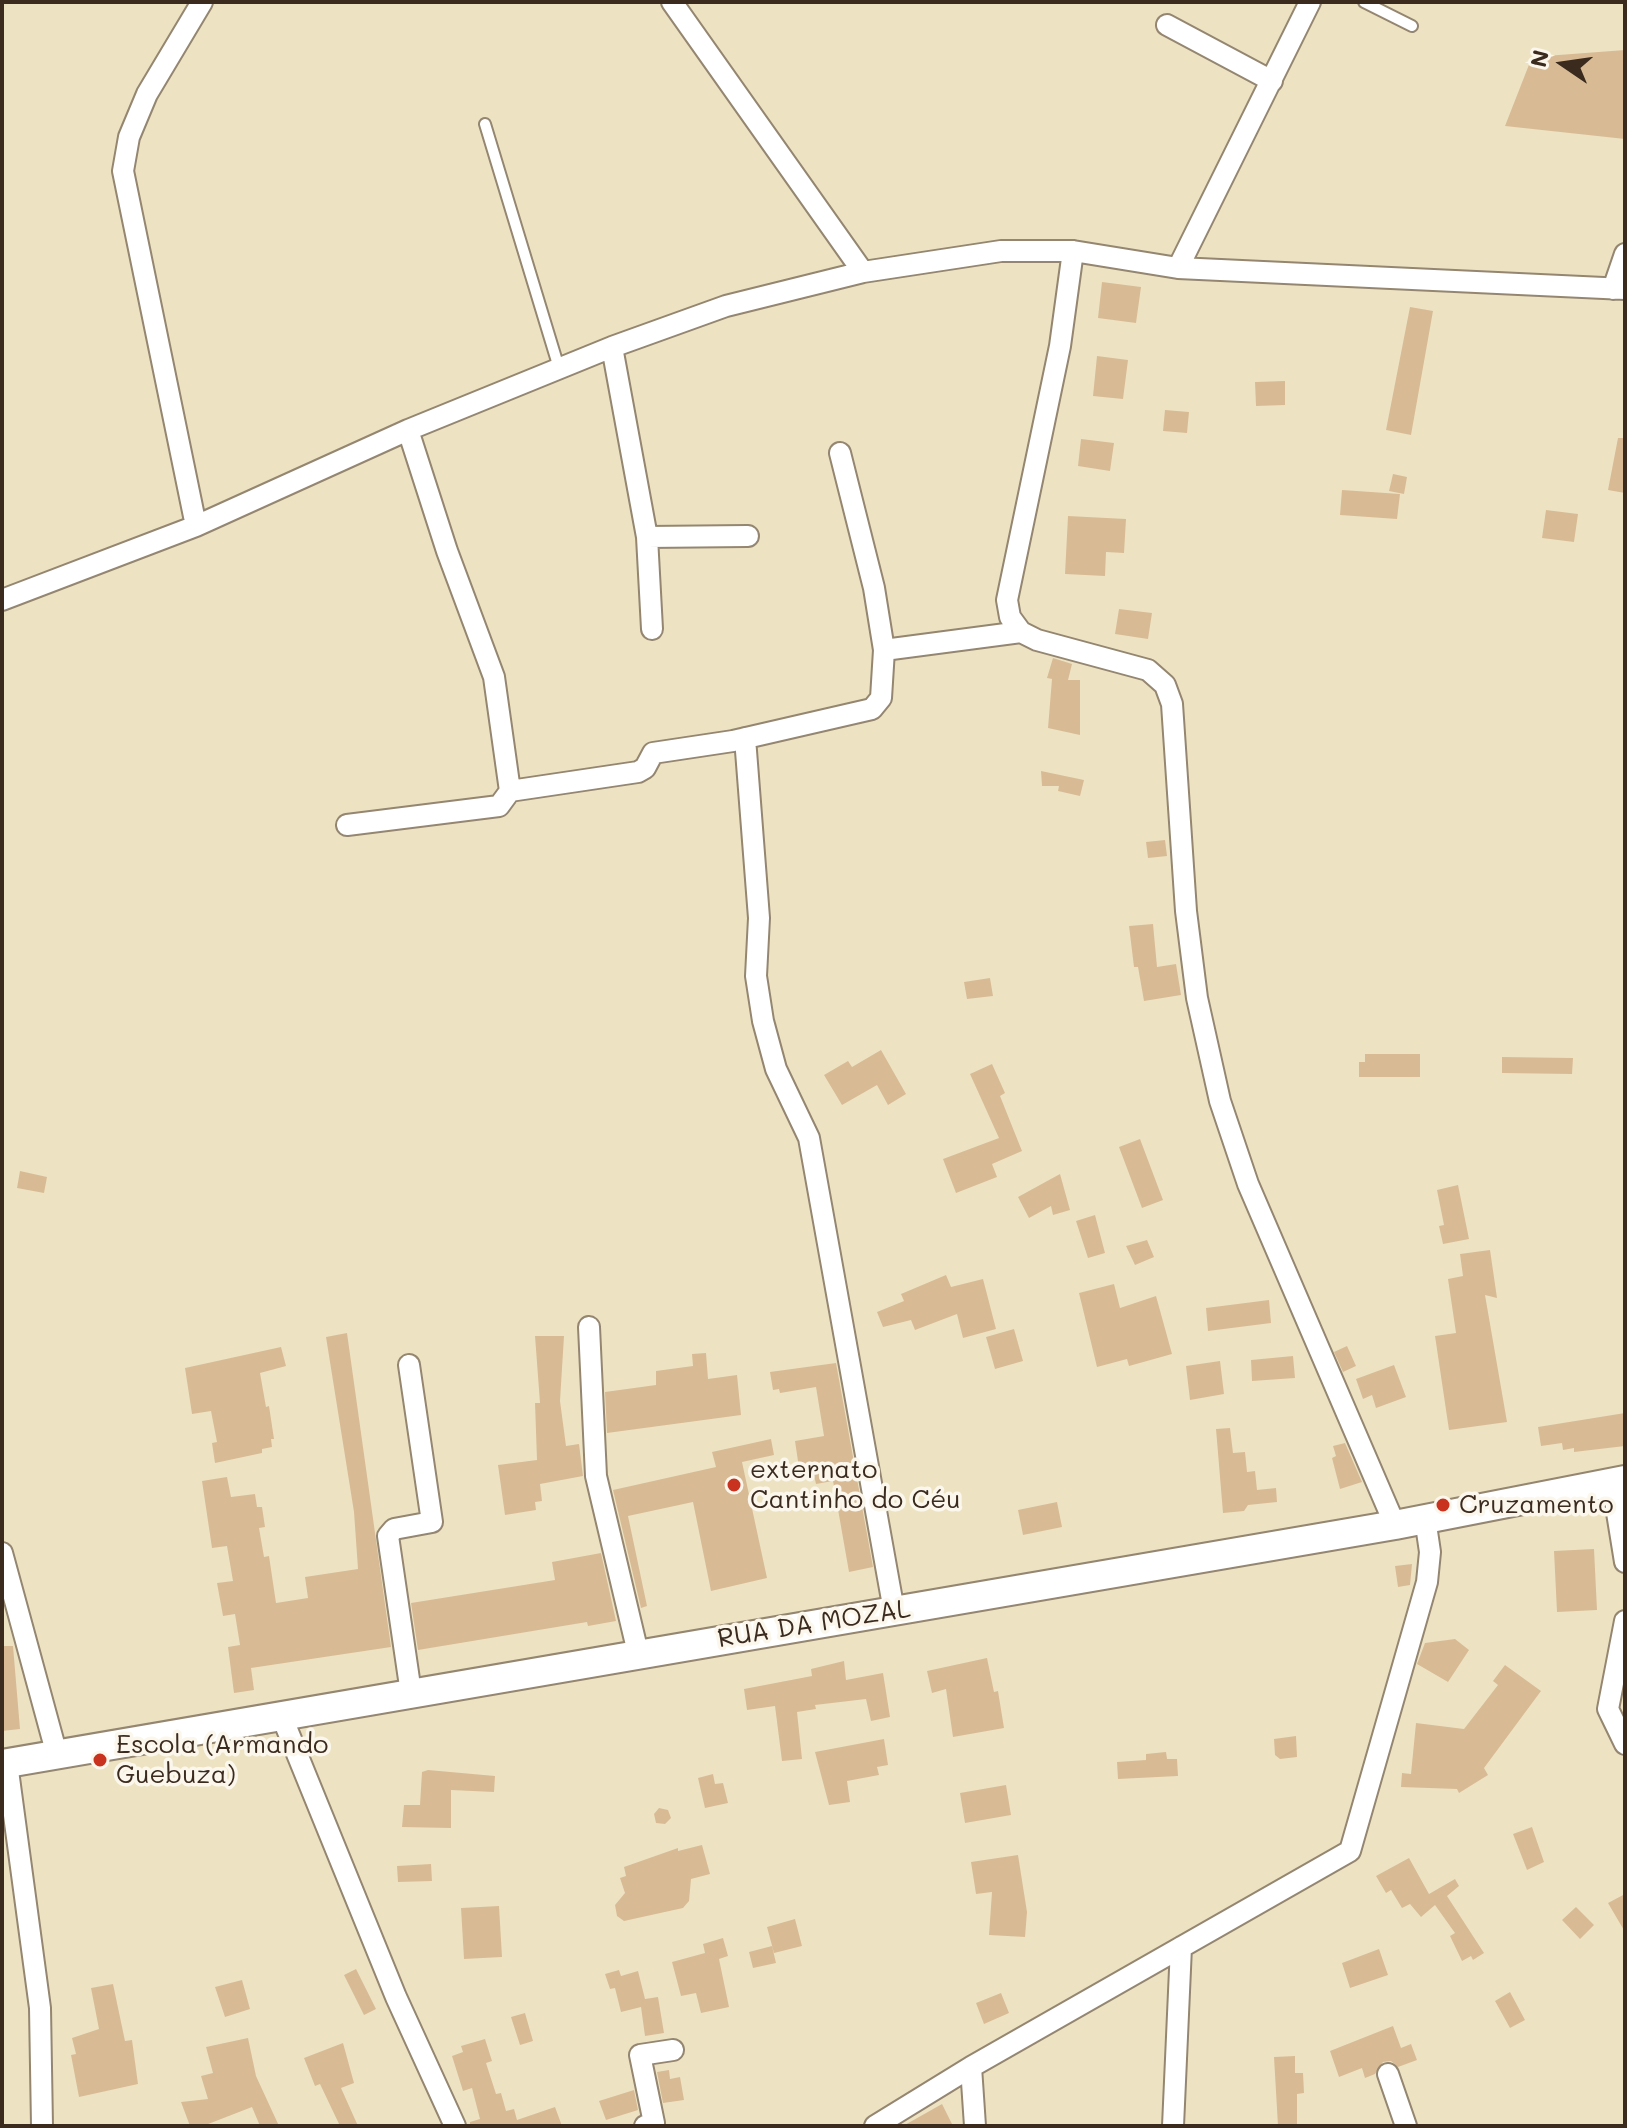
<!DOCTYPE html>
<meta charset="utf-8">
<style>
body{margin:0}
#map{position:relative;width:1627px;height:2128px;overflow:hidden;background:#ede3c3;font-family:Mali,sans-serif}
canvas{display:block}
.frame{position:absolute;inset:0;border:4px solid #3b2a1e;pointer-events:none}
.north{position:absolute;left:1523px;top:24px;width:80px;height:80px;-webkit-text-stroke:6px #fbf7ec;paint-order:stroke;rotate:283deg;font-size:22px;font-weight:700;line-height:32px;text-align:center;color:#3b2a1e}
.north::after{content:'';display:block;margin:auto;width:28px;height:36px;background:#3b2a1e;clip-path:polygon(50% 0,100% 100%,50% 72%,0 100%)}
</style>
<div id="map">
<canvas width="1627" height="2128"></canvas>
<div class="frame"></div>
<div class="north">N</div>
</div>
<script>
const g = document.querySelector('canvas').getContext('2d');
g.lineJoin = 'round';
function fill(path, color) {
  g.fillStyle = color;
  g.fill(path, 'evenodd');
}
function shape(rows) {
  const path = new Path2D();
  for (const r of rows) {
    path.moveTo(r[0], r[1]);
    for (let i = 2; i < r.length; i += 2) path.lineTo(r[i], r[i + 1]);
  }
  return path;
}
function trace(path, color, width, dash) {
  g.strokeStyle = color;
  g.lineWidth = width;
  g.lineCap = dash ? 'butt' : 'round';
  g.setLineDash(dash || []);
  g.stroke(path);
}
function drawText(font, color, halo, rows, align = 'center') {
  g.font = font + ' Mali,sans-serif';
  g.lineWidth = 7;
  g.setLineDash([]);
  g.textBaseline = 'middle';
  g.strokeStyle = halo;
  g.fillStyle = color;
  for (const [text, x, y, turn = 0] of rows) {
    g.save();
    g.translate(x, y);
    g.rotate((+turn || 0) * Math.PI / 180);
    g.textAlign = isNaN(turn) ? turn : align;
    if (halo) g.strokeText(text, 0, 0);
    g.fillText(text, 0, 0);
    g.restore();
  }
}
fill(shape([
 [1625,50,1625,139,1505,126,1532,57],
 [1102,282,1141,287,1136,323,1098,318],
 [1410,307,1433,311,1411,435,1386,430],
 [1097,356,1128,360,1123,399,1093,396],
 [1285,381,1285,405,1256,406,1255,382],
 [1165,410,1189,412,1187,433,1163,431],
 [1618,438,1625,438,1625,493,1608,490],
 [1081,439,1114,443,1110,471,1078,466],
 [1393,474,1407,477,1404,494,1389,491],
 [1342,490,1400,494,1397,519,1340,515],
 [1546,510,1578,514,1574,542,1542,538],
 [1068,516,1126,519,1124,553,1106,552,1105,576,1065,574],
 [1119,609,1152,613,1148,639,1115,634],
 [1053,658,1072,664,1068,680,1080,680,1080,735,1048,728,1052,679,1047,678],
 [1041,771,1084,780,1080,796,1058,791,1059,786,1042,786],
 [1165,840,1167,856,1148,858,1146,842],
 [1153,924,1157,967,1176,964,1181,995,1144,1001,1138,967,1134,967,1129,926],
 [990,978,993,996,967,999,964,982],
 [881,1050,906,1094,888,1105,877,1085,842,1105,824,1075,848,1061,852,1067],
 [1365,1054,1420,1054,1420,1077,1359,1077,1359,1062,1365,1062],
 [1502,1057,1573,1058,1572,1074,1502,1073],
 [992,1064,1005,1093,1000,1096,1022,1151,992,1164,997,1177,956,1193,943,1159,999,1138,970,1074],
 [1140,1139,1163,1200,1142,1208,1119,1147],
 [20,1171,47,1177,44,1193,17,1188],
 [1060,1174,1070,1210,1053,1215,1051,1206,1029,1218,1018,1197],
 [1458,1185,1469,1239,1443,1244,1439,1226,1444,1225,1437,1190],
 [1095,1215,1105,1253,1088,1258,1076,1221],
 [1147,1240,1154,1257,1135,1265,1126,1246],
 [1490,1250,1497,1298,1485,1295,1507,1422,1449,1430,1435,1336,1456,1333,1448,1279,1463,1276,1460,1254],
 [946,1275,951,1287,983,1279,996,1329,963,1338,957,1314,915,1330,911,1320,883,1327,877,1312,904,1301,901,1294],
 [1114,1284,1120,1308,1156,1296,1172,1354,1129,1366,1127,1359,1097,1367,1079,1293],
 [1269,1300,1271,1323,1208,1331,1206,1308],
 [1014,1329,1023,1361,995,1369,986,1337],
 [347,1333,391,1647,251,1668,254,1690,234,1693,228,1647,240,1645,235,1614,223,1616,217,1583,233,1581,227,1546,212,1548,202,1481,227,1477,231,1497,255,1494,257,1507,262,1507,265,1527,259,1528,264,1557,269,1556,276,1603,308,1598,305,1577,358,1569,354,1512,326,1337],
 [535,1336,564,1336,560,1401,566,1446,579,1444,583,1476,540,1484,542,1501,535,1502,536,1510,505,1515,498,1465,537,1460,535,1403,540,1403],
 [1347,1346,1356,1366,1343,1372,1334,1352],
 [281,1347,286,1366,260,1373,266,1407,269,1406,274,1439,271,1439,272,1447,262,1449,262,1453,215,1463,212,1443,217,1442,211,1411,192,1414,185,1368],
 [706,1353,708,1379,737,1375,741,1415,607,1433,605,1392,656,1385,656,1371,693,1366,692,1354],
 [1293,1356,1295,1378,1252,1381,1251,1360],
 [1220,1361,1224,1394,1190,1400,1186,1366],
 [836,1363,873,1567,849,1572,833,1481,816,1484,812,1466,799,1468,795,1441,824,1436,816,1387,780,1393,779,1389,773,1390,770,1372],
 [1394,1365,1406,1397,1376,1408,1372,1395,1363,1399,1356,1379],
 [1625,1413,1625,1446,1574,1452,1574,1448,1563,1450,1562,1443,1541,1446,1538,1427],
 [1230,1428,1233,1453,1245,1452,1247,1472,1255,1471,1257,1490,1276,1488,1277,1502,1248,1505,1244,1511,1223,1513,1216,1429],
 [771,1439,774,1455,742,1462,767,1578,711,1591,693,1502,628,1516,647,1606,641,1608,613,1490,716,1467,712,1452],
 [1345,1443,1362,1482,1340,1489,1332,1458,1336,1456,1333,1446],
 [1057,1502,1062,1527,1023,1535,1018,1510],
 [1594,1549,1597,1610,1557,1612,1554,1551],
 [601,1553,616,1621,588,1626,587,1622,418,1650,411,1603,555,1580,552,1562],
 [1412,1564,1410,1585,1398,1587,1395,1566],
 [1455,1639,1469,1650,1448,1682,1417,1664,1425,1643],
 [2,1646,13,1646,20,1729,2,1731],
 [987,1658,994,1692,998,1691,1004,1728,953,1737,946,1689,932,1693,927,1671],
 [844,1661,846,1680,883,1673,890,1717,871,1721,866,1699,815,1705,816,1709,797,1712,802,1759,782,1761,775,1706,747,1710,744,1689,812,1676,811,1669],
 [1505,1665,1541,1691,1484,1768,1488,1775,1459,1793,1457,1789,1401,1787,1402,1773,1411,1774,1416,1723,1464,1729,1498,1685,1493,1681],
 [1296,1736,1297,1757,1280,1759,1275,1755,1274,1739],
 [884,1739,888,1765,877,1767,879,1775,847,1781,850,1802,829,1805,815,1752],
 [1166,1752,1167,1759,1177,1759,1178,1776,1118,1779,1117,1762,1146,1760,1146,1754],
 [428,1770,495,1776,494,1792,451,1790,451,1828,402,1827,404,1805,420,1805,422,1772],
 [713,1774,715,1784,723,1783,728,1803,705,1808,698,1778],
 [1006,1785,1011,1815,965,1823,960,1793],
 [659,1808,668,1810,671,1818,665,1824,656,1823,654,1814],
 [1532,1827,1544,1862,1527,1870,1513,1834],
 [702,1845,710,1874,691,1879,689,1901,683,1908,624,1921,617,1916,615,1905,625,1893,620,1878,626,1876,624,1867,678,1848,678,1851],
 [1018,1855,1027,1912,1025,1937,989,1935,992,1892,976,1894,971,1862],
 [1409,1858,1429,1894,1455,1879,1459,1886,1447,1896,1484,1953,1473,1960,1471,1956,1462,1961,1450,1936,1455,1933,1435,1905,1421,1917,1410,1904,1402,1908,1391,1890,1386,1893,1376,1876],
 [431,1864,432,1881,398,1882,397,1866],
 [1625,1894,1625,1932,1608,1903],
 [499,1906,502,1957,464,1959,461,1908],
 [1576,1907,1594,1925,1580,1939,1562,1920],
 [795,1919,802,1946,774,1953,767,1927],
 [723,1938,728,1956,719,1959,729,2007,701,2013,696,1993,681,1996,672,1962,705,1953,703,1944],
 [772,1946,776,1963,753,1968,749,1952],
 [1379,1949,1388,1975,1350,1988,1342,1963],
 [356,1969,376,2009,364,2015,344,1975],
 [619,1970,621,1976,638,1971,645,1999,658,1997,664,2033,645,2036,641,2007,621,2012,615,1988,610,1989,605,1974],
 [242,1980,250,2009,225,2017,215,1987],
 [113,1984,125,2041,132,2040,138,2084,79,2097,71,2055,76,2054,72,2038,99,2029,91,1988],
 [1510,1992,1525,2020,1510,2028,1495,2001],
 [1001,1993,1009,2013,984,2024,976,2003],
 [525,2013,533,2041,520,2045,511,2017],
 [1393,2026,1401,2048,1411,2044,1417,2060,1398,2067,1391,2061,1383,2062,1375,2074,1365,2078,1362,2068,1339,2077,1330,2051],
 [248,2038,256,2076,279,2126,260,2126,252,2107,203,2126,190,2126,181,2102,208,2099,201,2076,213,2073,206,2047],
 [485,2039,492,2061,486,2063,496,2094,501,2093,506,2111,514,2109,517,2120,555,2107,562,2126,470,2126,470,2122,480,2119,472,2088,463,2091,452,2056,463,2052,461,2046],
 [343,2043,354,2083,341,2088,358,2126,340,2126,320,2084,315,2086,304,2058],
 [1295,2056,1295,2073,1303,2073,1304,2093,1297,2094,1297,2126,1278,2126,1274,2057],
 [669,2070,670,2079,680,2077,684,2100,663,2103,657,2072],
 [634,2090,638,2110,606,2120,599,2101],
 [942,2104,953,2126,903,2126]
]), '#d8bb95');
const service = shape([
 [1364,2,1412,26],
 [485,124,559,368]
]);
const minor = shape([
 [672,2,863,272],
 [1167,25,1272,81],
 [1073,251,1060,346,1007,600,1010,617,1021,632,1037,640,1148,670,1165,685,1172,704,1186,911,1197,998,1220,1101,1248,1184,1395,1525],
 [1178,268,1310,2],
 [1613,289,1625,254],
 [612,347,647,537,748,536],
 [840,453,874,588,884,650,1021,632],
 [196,526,123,171,129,137,147,94,202,2],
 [647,537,652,629],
 [2,600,196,526,408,430,612,347,726,306,863,272,1001,251,1073,251,1178,268,1625,289],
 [745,738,759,918,756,976,763,1021,776,1069,809,1138,894,1611],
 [510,791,638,772,645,768,653,753,733,741,872,709,881,698,884,650],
 [347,825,499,806,510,791,494,677,447,551,408,430],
 [589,1327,596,1476,638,1653],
 [409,1365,432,1522,394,1529,388,1536,411,1693],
 [1612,1482,1625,1562],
 [2,1553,57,1755],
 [1625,1621,1608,1709,1625,1744],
 [282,1717,396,1997,455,2126],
 [7,1763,40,2008,42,2126],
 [971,2067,975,2126],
 [1388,2074,1406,2126],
 [645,2126,654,2123,640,2055,673,2050],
 [875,2126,971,2067,1350,1851,1427,1582,1430,1552,1425,1518],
 [1173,2126,1181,1947]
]);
const secondary = shape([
 [2,1764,1395,1525,1625,1480]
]);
trace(service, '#948670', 14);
trace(minor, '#948670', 24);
trace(secondary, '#948670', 32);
trace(service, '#fff', 10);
trace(minor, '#fff', 20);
trace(secondary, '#fff', 28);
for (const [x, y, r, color] of [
 [734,1485,8,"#c8321e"],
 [1443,1505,8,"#c8321e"],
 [100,1760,8,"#c8321e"]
]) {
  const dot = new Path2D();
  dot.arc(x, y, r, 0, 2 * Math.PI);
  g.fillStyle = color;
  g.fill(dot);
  trace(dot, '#fbf7ec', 3);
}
drawText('26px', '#3b2a1e', '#fbf7ec', [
 ["externato",750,1470],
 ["Cantinho do Céu",750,1500],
 ["Cruzamento",1459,1505],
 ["Escola (Armando",116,1745],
 ["Guebuza)",116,1775]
], 'left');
drawText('26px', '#3b2a1e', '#fbf7ec', [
 ["RUA DA MOZAL",814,1624,-9]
]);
</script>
